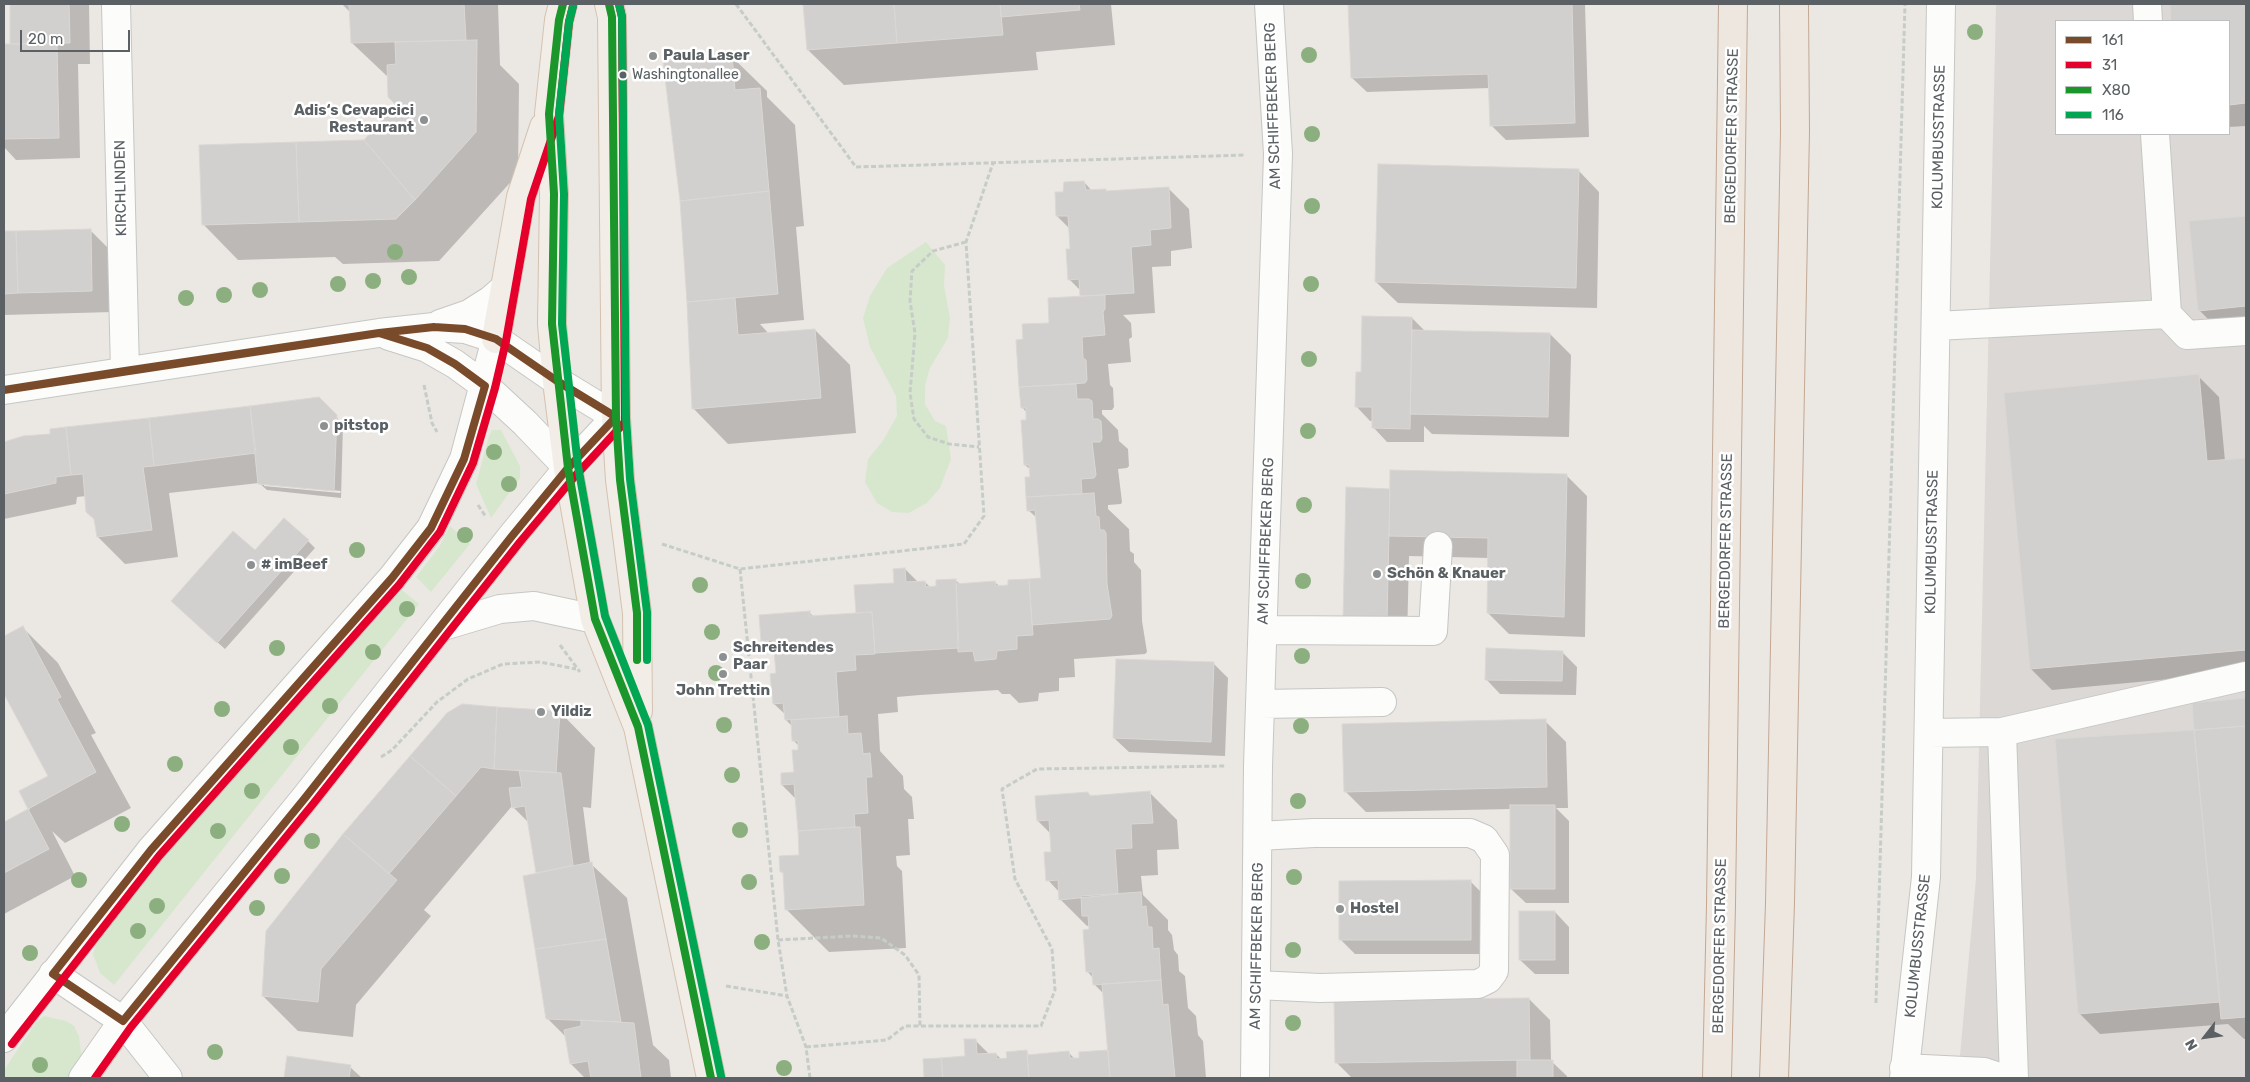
<!DOCTYPE html>
<meta charset="utf-8">
<style>
body{margin:0}
#map{position:relative;width:2250px;height:1082px;overflow:hidden;background:#ebe8e4;font-family:Rubik,sans-serif}
canvas{display:block}
.frame{position:absolute;inset:0;border:5px solid #5a6063;pointer-events:none}
.legend{position:absolute;left:2055px;top:20px;width:175px;height:115px;box-sizing:border-box;background:#fff;border:1px solid #bdbfc1;margin:0;padding:6px 9px;list-style:none;font-size:15px;color:#5a6063}
.legend li{display:flex;align-items:center;gap:10px;height:25px}
.legend b{width:25px;border:1px solid #bdbfc1}
.north{position:absolute;left:2180px;top:1012px;width:50px;height:50px;-webkit-text-stroke:4px #fff;paint-order:stroke;rotate:240deg;font-size:14px;font-weight:700;line-height:20px;text-align:center;color:#5a6063}
.north::after{content:'';display:block;margin:auto;width:18px;height:22px;background:#5a6063;clip-path:polygon(50% 0,100% 100%,50% 72%,0 100%)}
.scale{position:absolute;left:20px;top:30px;width:110px;height:22px;box-sizing:border-box;border:2px solid #5a6063;border-top:0;padding-left:6px;font-size:15px;line-height:18px;white-space:nowrap;color:#5a6063;-webkit-text-stroke:4px #fff;paint-order:stroke}
</style>
<div id="map">
<canvas width="2250" height="1082"></canvas>
<div class="frame"></div>
<ul class="legend">
<li><b style="height:6px;background:#7a4b2a"></b>161</li>
<li><b style="height:6px;background:#e4002b"></b>31</li>
<li><b style="height:6px;background:#1a962b"></b>X80</li>
<li><b style="height:6px;background:#00a651"></b>116</li>
</ul>
<div class="north">N</div>
<div class="scale">20 m</div>
</div>
<script>
const g = document.querySelector('canvas').getContext('2d');
g.lineJoin = 'round';
function fill(path, color) {
  g.fillStyle = color;
  g.fill(path, 'evenodd');
}
function shape(rows) {
  const path = new Path2D();
  for (const r of rows) {
    path.moveTo(r[0], r[1]);
    for (let i = 2; i < r.length; i += 2) path.lineTo(r[i], r[i + 1]);
  }
  return path;
}
function trace(path, color, width, dash) {
  g.strokeStyle = color;
  g.lineWidth = width;
  g.lineCap = dash ? 'butt' : 'round';
  g.setLineDash(dash || []);
  g.stroke(path);
}
function drawText(font, color, halo, rows, align = 'center') {
  g.font = font + ' Rubik,sans-serif';
  g.lineWidth = 5;
  g.setLineDash([]);
  g.textBaseline = 'middle';
  g.strokeStyle = halo;
  g.fillStyle = color;
  for (const [text, x, y, turn = 0] of rows) {
    g.save();
    g.translate(x, y);
    g.rotate((+turn || 0) * Math.PI / 180);
    g.textAlign = isNaN(turn) ? turn : align;
    if (halo) g.strokeText(text, 0, 0);
    g.fillText(text, 0, 0);
    g.restore();
  }
}
fill(shape([
 [1996,4,2246,4,2246,1078,1958,1078,1976,878],
 [2056,21,2229,21,2229,134,2056,134]
]), '#dcd8d5');
fill(shape([
 [926,242,945,265,944,286,950,318,948,338,930,368,925,385,925,404,935,421,946,426,951,459,940,488,927,503,909,513,892,512,877,503,865,482,868,459,882,442,897,416,896,396,870,347,863,318,870,296,887,268],
 [492,430,501,430,520,466,520,478,491,518,476,484,489,436],
 [450,526,470,544,431,592,416,577,439,547],
 [402,590,419,604,114,985,100,973,93,954,99,937,171,847],
 [44,1016,66,1021,74,1026,79,1036,82,1060,67,1078,4,1078,4,1070,36,1022]
]), '#d7e7cd');
fill(shape([
 [11,4,89,4,90,64,78,64,80,158,16,160,4,147,4,46,12,45],
 [342,4,498,4,500,65,519,84,518,174,439,261,343,264,335,257,238,260,203,224,364,142,397,104,389,78,352,43,351,13],
 [805,4,1111,4,1115,45,1036,52,1038,70,844,85,808,50],
 [1350,4,1585,4,1589,137,1506,140,1491,125,1490,88,1367,92,1352,78],
 [2182,4,2246,4,2246,126,2229,127,2229,21,2173,21,2171,5],
 [731,56,767,91,767,97,795,125,804,226,796,227,804,320,760,324,769,334,815,330,850,365,856,433,728,444,693,408,681,200],
 [1578,170,1599,192,1597,308,1398,303,1376,282],
 [1084,182,1092,191,1105,190,1108,192,1168,188,1189,209,1192,248,1171,251,1171,266,1152,267,1155,313,1123,315,1131,323,1132,337,1129,339,1131,362,1108,364,1110,385,1113,388,1114,407,1112,410,1102,410,1102,414,1118,430,1119,441,1128,449,1129,466,1127,468,1118,469,1122,502,1121,504,1108,505,1108,509,1129,529,1130,551,1134,554,1134,562,1141,570,1142,621,1147,652,1145,654,1074,659,1075,677,1059,678,1059,691,1039,693,1038,701,1019,703,1010,694,1002,694,998,690,920,695,897,697,898,712,878,714,880,751,903,776,904,789,912,797,914,819,908,819,910,855,896,856,897,866,902,871,906,948,829,952,786,909,785,875,782,872,801,856,796,799,782,785,795,774,799,746,794,741,793,727,786,720,786,715,774,704,777,674,776,654,762,640,809,612,814,617,857,614,855,586,895,584,905,569,918,582,925,582,931,588,955,580,960,584,995,582,1000,587,1043,579,1037,518,1028,510,1031,470,1025,465,1027,413,1022,407,1017,341,1024,341,1051,324,1083,297,1081,291,1069,279,1072,250,1070,229,1057,216,1065,193],
 [2246,217,2246,329,2220,331,2199,310,2190,222],
 [90,230,111,251,113,312,4,315,4,233],
 [1412,318,1425,331,1550,334,1571,355,1569,437,1432,434,1424,426,1424,442,1387,442,1373,427,1373,421,1370,421,1356,406,1362,374],
 [2198,376,2219,397,2225,461,2246,459,2246,672,2052,690,2031,669],
 [318,398,343,424,341,498,267,490,259,483,169,493,178,557,125,564,98,537,96,520,86,496,77,497,76,504,4,519,4,443,23,438],
 [264,483,341,491,340,493,264,486],
 [1566,475,1587,496,1585,637,1509,634,1488,613,1489,558,1409,556,1407,641,1365,639,1392,490],
 [308,541,315,548,225,649,179,608,255,552],
 [23,628,58,663,96,733,91,735,131,808,65,843,52,831,75,876,4,914,4,823,30,809,21,792,50,776,4,691,4,638],
 [1562,652,1577,667,1576,695,1500,694,1486,679],
 [1214,664,1228,678,1225,756,1129,752,1114,738],
 [2246,699,2246,1039,2244,1039,2228,1024,2100,1034,2079,1013,2195,732,2193,704],
 [560,712,595,748,591,808,583,807,590,863,627,898,653,1045,669,1060,671,1078,585,1078,571,1064,566,1037,547,1018,539,874,529,823,512,806,424,910,431,916,356,1005,353,1037,298,1031,263,996,344,835],
 [1545,721,1566,742,1568,808,1556,808,1569,821,1569,903,1526,903,1511,889,1511,809,1366,812,1345,791],
 [1088,793,1092,797,1150,793,1177,820,1179,849,1157,850,1158,875,1141,876,1143,895,1168,920,1168,930,1172,935,1174,950,1178,955,1179,971,1185,976,1188,1008,1196,1016,1198,1035,1203,1041,1206,1078,925,1078,924,1060,966,1057,975,1040,990,1055,996,1054,1002,1060,1026,1052,1030,1056,1069,1053,1075,1059,1109,1051,1105,995,1094,984,1093,978,1087,971,1090,925,1087,926,1060,899,1060,893,1048,880,1053,853,1051,834,1038,821],
 [1471,882,1485,896,1485,954,1355,954,1341,940],
 [1555,912,1569,927,1569,974,1535,974,1520,960],
 [1529,999,1550,1020,1551,1061,1567,1076,1567,1078,1352,1078,1336,1062],
 [288,1058,350,1067,362,1078,285,1078]
]), '#0003');
const building = shape([
 [10,4,69,4,70,43,10,44,10,4],
 [341,4,464,4,466,40,351,43,349,5,341,4],
 [803,4,894,4,897,43,807,50,803,4],
 [894,4,1000,4,1003,35,897,43,894,4],
 [1000,4,1079,4,1080,10,1001,17,1000,4],
 [1348,4,1572,4,1575,123,1490,126,1488,74,1351,78,1348,4],
 [2170,4,2246,4,2246,103,2229,105,2229,21,2171,21,2170,4],
 [477,40,476,132,415,200,364,140,395,104,388,97,387,65,396,64,395,42,477,40],
 [4,44,57,44,59,138,4,139,4,44],
 [732,55,735,90,760,88,769,191,680,201,663,61,732,55],
 [364,140,415,200,396,219,299,222,296,142,364,140],
 [296,142,299,222,202,225,199,145,296,142],
 [1378,164,1579,169,1576,288,1375,282,1378,164],
 [1084,181,1086,190,1106,189,1106,191,1169,187,1171,228,1150,230,1151,245,1131,247,1134,293,1080,296,1079,279,1068,280,1066,249,1070,249,1068,216,1056,216,1055,192,1063,192,1064,182,1084,181],
 [769,191,778,294,687,302,680,201,769,191],
 [2246,216,2246,306,2198,311,2189,221,2246,216],
 [91,229,92,291,18,293,16,231,91,229],
 [4,231,16,231,18,293,4,294,4,231],
 [1105,295,1105,309,1103,312,1105,335,1082,337,1083,358,1086,360,1087,380,1085,383,1019,387,1016,340,1023,339,1022,324,1049,323,1048,298,1105,295],
 [735,298,738,335,815,329,821,398,692,409,687,302,735,298],
 [1362,316,1412,317,1410,429,1372,428,1372,407,1355,407,1356,372,1361,372,1362,316],
 [1412,330,1550,333,1548,417,1410,414,1412,330],
 [2199,374,2207,461,2246,458,2246,650,2030,669,2004,393,2199,374],
 [1076,384,1077,399,1089,399,1092,401,1093,419,1098,419,1101,421,1102,439,1100,442,1092,442,1096,475,1094,478,1081,479,1082,494,1026,497,1025,477,1030,477,1029,465,1024,465,1021,420,1026,420,1026,408,1021,408,1019,387,1076,384],
 [319,397,337,415,334,491,258,484,250,406,319,397],
 [250,406,256,453,154,466,149,418,250,406],
 [149,418,154,466,143,467,152,530,97,537,94,519,86,512,83,474,71,475,66,427,149,418],
 [66,427,71,475,56,477,56,483,4,494,4,442,23,436,50,434,50,429,66,427],
 [1390,470,1567,474,1564,617,1487,613,1488,538,1389,536,1390,470],
 [1346,487,1390,489,1387,620,1343,619,1346,487],
 [1094,493,1096,516,1099,517,1100,530,1104,530,1106,533,1107,584,1112,616,1110,619,1032,625,1029,579,1041,578,1035,510,1027,511,1026,497,1094,493],
 [284,518,309,540,217,643,171,601,233,531,255,550,284,518],
 [905,568,906,582,925,581,926,587,936,586,936,580,956,579,959,648,875,653,872,612,856,613,854,585,894,583,893,569,905,568],
 [1029,579,1033,635,1017,636,1017,649,997,651,996,659,975,661,973,651,958,652,956,584,995,581,996,586,1008,585,1008,580,1029,579],
 [810,611,810,616,872,612,875,654,855,655,856,670,836,672,839,717,785,720,783,703,773,704,770,674,776,673,773,640,761,641,759,615,810,611],
 [23,626,61,697,57,699,96,772,28,809,19,791,48,776,4,694,4,636,23,626],
 [1486,648,1563,651,1562,681,1485,680,1486,648],
 [1116,659,1214,662,1211,742,1113,738,1116,659],
 [2246,698,2246,726,2194,730,2192,703,2246,698],
 [462,704,497,707,494,769,481,767,456,796,410,756,447,713,462,704],
 [497,707,560,711,556,773,494,769,497,707],
 [847,716,848,734,861,733,863,754,870,753,872,777,866,777,868,813,854,814,855,827,798,831,794,784,781,785,781,773,794,772,792,750,798,750,798,741,792,741,791,720,847,716],
 [1546,719,1547,787,1344,792,1342,724,1546,719],
 [2246,726,2246,1017,2221,1019,2194,730,2246,726],
 [2194,730,2220,1002,2078,1014,2055,739,2194,730],
 [410,756,456,796,389,874,343,834,410,756],
 [519,770,561,773,573,865,536,873,525,806,512,808,509,788,522,787,519,770],
 [1150,791,1153,823,1131,824,1132,848,1115,849,1118,894,1059,900,1058,880,1046,881,1044,852,1051,852,1049,820,1037,821,1035,796,1088,792,1089,796,1150,791],
 [1510,805,1555,805,1555,889,1510,889,1510,805],
 [28,809,49,849,4,873,4,822,28,809],
 [855,827,860,827,864,905,785,910,783,872,780,872,779,856,799,855,798,831,855,827],
 [343,834,397,880,321,969,318,1002,262,996,266,931,343,834],
 [592,862,606,939,535,949,523,876,592,862],
 [1471,880,1471,940,1339,940,1339,881,1471,880],
 [1141,892,1142,907,1146,906,1148,927,1152,927,1153,949,1159,948,1161,980,1093,985,1092,972,1086,972,1083,930,1089,929,1088,916,1082,916,1081,896,1141,892],
 [1519,911,1555,911,1555,960,1519,960,1519,911],
 [606,939,621,1022,546,1019,535,949,606,939],
 [1161,980,1163,1005,1168,1004,1175,1078,1110,1078,1102,984,1161,980],
 [1529,998,1530,1060,1335,1063,1334,1000,1529,998],
 [581,1020,634,1023,641,1078,591,1078,588,1061,570,1064,564,1030,581,1026,581,1020],
 [964,1039,976,1039,977,1054,996,1053,997,1059,1007,1058,1006,1052,1027,1050,1029,1078,943,1078,941,1058,965,1056,964,1039],
 [1108,1050,1110,1078,1029,1078,1027,1055,1069,1051,1070,1058,1079,1058,1079,1052,1108,1050],
 [287,1056,351,1065,349,1078,284,1078,287,1056],
 [941,1058,943,1078,924,1078,923,1059,941,1058],
 [1517,1060,1553,1060,1553,1078,1517,1078,1517,1060]
]);
fill(building, '#d2d0ce');
trace(building, '#dad7d4', 1);
const minor = shape([
 [116,4,125,371],
 [2147,4,2148,21],
 [2167,314,2187,335,2246,331],
 [440,324,469,314,491,300,505,288],
 [1936,326,2167,314,2155,134],
 [389,336,427,348,455,364,485,386,525,423,568,468],
 [4,390,379,333,434,327,465,329,496,339,557,381,616,417,568,468,512,536,305,798,123,1021,83,1078],
 [440,627,500,609,534,606,595,619],
 [1263,630,1433,631,1438,546],
 [1261,704,1382,702],
 [2002,732,2014,1078],
 [1929,733,2002,732,2246,676],
 [53,974,123,1021,168,1078],
 [1256,985,1320,988,1478,984,1488,979,1494,971,1495,855,1484,839,1470,833,1314,833,1258,836],
 [4,1038,151,850,392,578,431,528,464,459,496,339],
 [1904,1068,1984,1072,2002,1078],
 [1255,1078,1258,766,1278,154,1269,4],
 [1904,1078,1926,877,1941,4]
]);
const major = shape([
 [563,4,559,20,549,114,554,194,552,324,557,381,568,468,595,619,638,727,711,1078],
 [609,4,612,17,616,417,620,480,637,613,638,711],
 [496,339,521,197,544,127]
]);
const highway = shape([
 [1717,1078,1721,905,1733,4],
 [1774,1078,1780,903,1795,131,1794,4]
]);
trace(minor, '#c6c6c5', 30);
trace(major, '#d4c2b0', 30);
trace(highway, '#c2a792', 30);
trace(shape([
 [736,4,856,167,1245,155],
 [966,242,933,251,912,271,910,301,915,333,910,393,914,419,928,437,949,444,979,447],
 [424,385,432,423,437,432],
 [478,505,486,517],
 [662,544,740,569,964,544,984,516,966,242,993,163],
 [740,569,778,940,787,996,806,1047,810,1078],
 [560,645,580,672],
 [381,757,392,750,437,702,468,679,503,664,540,662,576,669],
 [778,940,852,936,881,938,905,955,919,975,920,1026],
 [726,986,787,996],
 [1876,1003,1905,4],
 [806,1047,887,1040,905,1026,1041,1026,1055,990,1052,949,1015,879,1002,789,1037,769,1225,766]
]), '#c6ccc7', 3, [5, 2.5]);
trace(minor, '#fcfcfb', 28);
trace(major, '#f2ede7', 28);
trace(highway, '#eee7e0', 28);
trace(shape([
 [434,327,465,329,496,339,557,381,616,417,568,468,512,536,305,798,123,1021,53,974,151,850,392,578,431,528,464,459,485,386,455,364,427,348,379,333,434,327],
 [379,333,4,390,125,371,379,333]
]), '#7a4b2a', 8);
trace(shape([
 [12,1044,159,856,399,585,440,532,473,463,495,388,506,341,531,199,559,116,569,22,573,6],
 [95,1078,131,1027,313,804,520,542,576,475,625,422,622,17,619,4]
]), '#e4002b', 8);
trace(shape([
 [563,4,559,20,549,114,554,194,552,324,568,468,595,619,638,727,711,1078],
 [609,4,612,17,616,417,620,480,637,613,637,660]
]), '#1a962b', 8);
trace(shape([
 [619,4,622,17,626,417,630,479,647,612,647,660],
 [573,6,569,22,559,114,564,194,562,324,578,466,605,616,648,725,721,1076]
]), '#00a651', 8);
g.fillStyle = '#8caf7f';
for (const [x, y] of [
 [1975,32],
 [1309,55],
 [1312,134],
 [1312,206],
 [395,252],
 [409,277],
 [373,281],
 [338,284],
 [1311,284],
 [260,290],
 [224,295],
 [186,298],
 [1309,359],
 [1308,431],
 [494,452],
 [509,484],
 [1304,505],
 [465,535],
 [357,550],
 [1303,581],
 [700,585],
 [407,609],
 [712,632],
 [277,648],
 [373,652],
 [1302,656],
 [716,673],
 [330,706],
 [222,709],
 [724,725],
 [1301,726],
 [291,747],
 [175,764],
 [732,775],
 [252,791],
 [1298,801],
 [122,824],
 [740,830],
 [218,831],
 [312,841],
 [282,876],
 [1294,877],
 [79,880],
 [749,882],
 [157,906],
 [257,908],
 [138,931],
 [762,942],
 [1293,950],
 [30,953],
 [1293,1023],
 [215,1052],
 [40,1065],
 [784,1068]
]) {
  g.beginPath();
  g.arc(x, y, 8, 0, 2 * Math.PI);
  g.fill();
}
for (const [x, y, r, color] of [
 [653,56,5,"#8d9090"],
 [623,75,4.5,"#5a6063"],
 [424,120,5,"#8d9090"],
 [324,426,5,"#8d9090"],
 [251,565,5,"#8d9090"],
 [1377,574,5,"#8d9090"],
 [723,657,5,"#8d9090"],
 [723,674,5,"#8d9090"],
 [541,712,5,"#8d9090"],
 [1340,909,5,"#8d9090"]
]) {
  const dot = new Path2D();
  dot.arc(x, y, r, 0, 2 * Math.PI);
  g.fillStyle = color;
  g.fill(dot);
  trace(dot, '#fff', 2);
}
drawText('14px', '#5a6063', '#fff', [
 ["Washingtonallee",632,75]
], 'left');
drawText('bold 15px', '#5a6063', '#fff', [
 ["Paula Laser",663,56],
 ["Adis‘s Cevapcici",414,111,"right"],
 ["Restaurant",414,128,"right"],
 ["pitstop",334,426],
 ["# imBeef",261,565],
 ["Schön & Knauer",1387,574],
 ["Schreitendes",733,648],
 ["Paar",733,665],
 ["John Trettin",723,691,"center"],
 ["Yildiz",551,712],
 ["Hostel",1350,909]
], 'left');
drawText('15px', '#5a6063', '#fff', [
 ["AM SCHIFFBEKER BERG",1273,106,-92],
 ["BERGEDORFER STRASSE",1732,136,-89],
 ["KOLUMBUSSTRASSE",1939,137,-89],
 ["KIRCHLINDEN",121,188,-91],
 ["AM SCHIFFBEKER BERG",1266,541,-88],
 ["BERGEDORFER STRASSE",1726,541,-89],
 ["KOLUMBUSSTRASSE",1932,542,-89],
 ["AM SCHIFFBEKER BERG",1257,946,-89],
 ["BERGEDORFER STRASSE",1720,946,-89],
 ["KOLUMBUSSTRASSE",1918,946,-84]
]);
</script>
